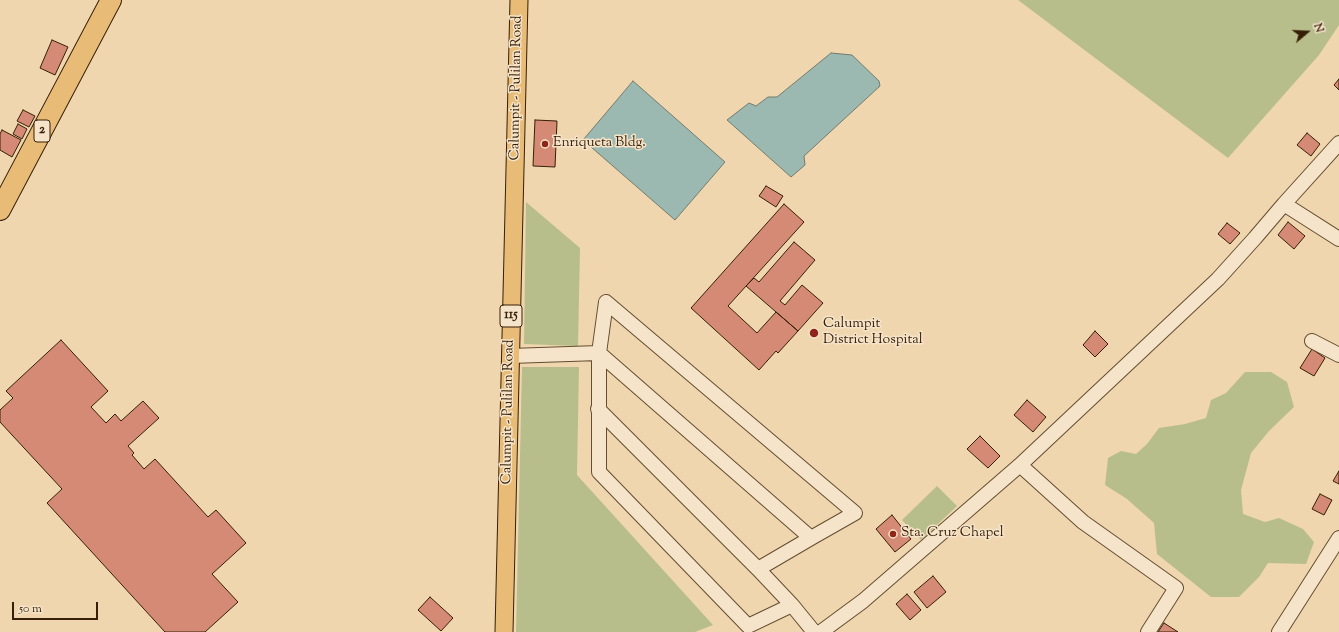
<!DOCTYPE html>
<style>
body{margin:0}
#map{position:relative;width:1339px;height:632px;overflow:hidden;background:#efd6ae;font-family:"Sorts Mill Goudy",serif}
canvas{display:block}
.north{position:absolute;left:1287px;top:12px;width:40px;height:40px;-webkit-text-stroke:3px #f5e4ca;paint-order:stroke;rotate:71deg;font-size:11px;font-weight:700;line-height:16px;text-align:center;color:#361f06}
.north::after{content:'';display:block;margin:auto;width:14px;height:18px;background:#361f06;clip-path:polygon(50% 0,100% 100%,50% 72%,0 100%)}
.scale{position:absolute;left:12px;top:602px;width:86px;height:18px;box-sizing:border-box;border:2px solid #361f06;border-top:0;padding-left:5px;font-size:12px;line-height:14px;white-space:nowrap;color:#361f06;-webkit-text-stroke:3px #f5e4ca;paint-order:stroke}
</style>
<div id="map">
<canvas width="1339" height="632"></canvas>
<div class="north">N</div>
<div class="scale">50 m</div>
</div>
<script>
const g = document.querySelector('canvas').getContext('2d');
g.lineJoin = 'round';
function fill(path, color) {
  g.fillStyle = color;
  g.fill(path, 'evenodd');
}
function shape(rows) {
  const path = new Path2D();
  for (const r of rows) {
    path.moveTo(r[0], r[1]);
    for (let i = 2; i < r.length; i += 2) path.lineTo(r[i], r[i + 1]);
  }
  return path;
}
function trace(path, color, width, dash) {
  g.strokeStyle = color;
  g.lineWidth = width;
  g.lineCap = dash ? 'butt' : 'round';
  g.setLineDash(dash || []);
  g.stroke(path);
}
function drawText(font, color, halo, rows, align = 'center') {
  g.font = font + ' "Sorts Mill Goudy",serif';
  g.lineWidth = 3;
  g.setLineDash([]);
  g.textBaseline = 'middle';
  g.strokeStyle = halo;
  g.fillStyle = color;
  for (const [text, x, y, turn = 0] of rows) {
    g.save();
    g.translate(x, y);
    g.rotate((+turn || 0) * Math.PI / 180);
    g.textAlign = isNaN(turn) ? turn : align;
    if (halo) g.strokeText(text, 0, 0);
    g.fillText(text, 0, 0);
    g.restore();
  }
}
fill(shape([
 [1018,0,1339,0,1339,25,1319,55,1228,158],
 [526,202,580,248,578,346,524,344],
 [522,367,579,367,577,475,713,625,695,632,516,632],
 [1245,372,1271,372,1287,382,1294,407,1269,431,1251,453,1241,490,1243,514,1265,522,1279,518,1303,529,1314,542,1306,564,1268,563,1259,577,1239,597,1211,597,1157,554,1154,523,1127,499,1105,485,1108,458,1121,451,1136,454,1147,444,1159,428,1185,424,1206,418,1211,400,1226,393],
 [937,486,957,506,921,540,902,520]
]), '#b8be8b');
const water = shape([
 [831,53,852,55,879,81,880,86,804,156,805,165,791,177,727,120,749,103,756,106,768,97,777,97,831,53],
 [633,81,725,162,675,220,583,140,633,81]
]);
fill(water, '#9bb8b1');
trace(water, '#737b6d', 1);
const building = shape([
 [52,40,68,47,55,75,40,68,52,40],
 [1339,79,1339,90,1334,85,1339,79],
 [23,110,35,116,29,127,17,121,23,110],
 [535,120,557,121,555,167,533,166,535,120],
 [18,124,27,129,22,139,13,134,18,124],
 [2,130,21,140,12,157,0,150,0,134,2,130],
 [1307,133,1320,144,1311,156,1297,145,1307,133],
 [766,186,783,196,776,207,759,196,766,186],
 [784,204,804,222,728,306,757,333,776,312,798,331,778,353,776,351,759,370,691,308,784,204],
 [1288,222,1305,236,1294,249,1278,235,1288,222],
 [1227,223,1240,233,1230,244,1218,234,1227,223],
 [794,242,815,260,780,301,785,305,802,285,823,303,798,331,746,286,754,278,759,282,794,242],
 [1095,331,1108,344,1095,357,1083,345,1095,331],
 [61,340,108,391,91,407,106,423,115,414,121,421,143,401,159,418,128,446,134,453,132,455,144,469,155,459,208,517,216,510,246,543,212,574,238,602,205,632,165,632,47,503,62,489,0,422,0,410,13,398,6,391,61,340],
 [1312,349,1325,358,1314,376,1300,368,1312,349],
 [1027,400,1046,417,1033,432,1014,415,1027,400],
 [980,436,1000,456,988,468,967,449,980,436],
 [1339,471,1339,484,1333,481,1339,471],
 [1320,494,1332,500,1324,515,1312,509,1320,494],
 [892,515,911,539,895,552,876,529,892,515],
 [933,576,946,592,927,608,914,592,933,576],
 [907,594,921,610,910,620,896,604,907,594],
 [430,597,453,618,441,631,418,610,430,597],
 [1164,623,1178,632,1158,632,1164,623]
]);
fill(building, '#d48a74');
trace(building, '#361f06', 1);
const minor = shape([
 [1284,204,1339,239],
 [1312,341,1339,355],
 [510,356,599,353,811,538,758,569],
 [598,409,758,569,792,605,814,632],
 [1020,465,1083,522,1176,588,1148,632],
 [792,605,748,626,599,472,599,353,606,302,855,513,811,538],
 [821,632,863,601,1020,465,1218,279,1255,238,1284,204,1339,143],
 [1279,632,1339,538]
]);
const major = shape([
 [504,632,519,0]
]);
const highway = shape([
 [0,210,111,0]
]);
trace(minor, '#644d30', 16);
trace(major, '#361f06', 19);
trace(highway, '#361f06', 22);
trace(minor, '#f5e4ca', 14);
trace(major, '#e8bb77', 17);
trace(highway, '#e8bb77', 20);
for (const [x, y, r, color] of [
 [545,144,4,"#8f2418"],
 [814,333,5,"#8f2418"],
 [893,534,4,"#8f2418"]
]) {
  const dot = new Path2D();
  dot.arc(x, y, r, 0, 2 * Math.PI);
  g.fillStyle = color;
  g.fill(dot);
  trace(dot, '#f5e4ca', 1.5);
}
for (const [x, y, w] of [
 [42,131,16],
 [511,316,22]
]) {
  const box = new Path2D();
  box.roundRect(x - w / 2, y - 11, w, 22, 3);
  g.fillStyle = '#f5e4ca';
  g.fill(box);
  trace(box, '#361f06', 1);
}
drawText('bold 13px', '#361f06', null, [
 ["2",42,131],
 ["115",511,316]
]);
drawText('14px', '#361f06', '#f5e4ca', [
 ["Calumpit - Pulilan Road",517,88,-89],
 ["Calumpit - Pulilan Road",509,412,-89]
]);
drawText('14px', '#361f06', '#f5e4ca', [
 ["Enriqueta Bldg.",553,144],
 ["Calumpit",823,325],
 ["District Hospital",823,341],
 ["Sta. Cruz Chapel",901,534]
], 'left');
</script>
